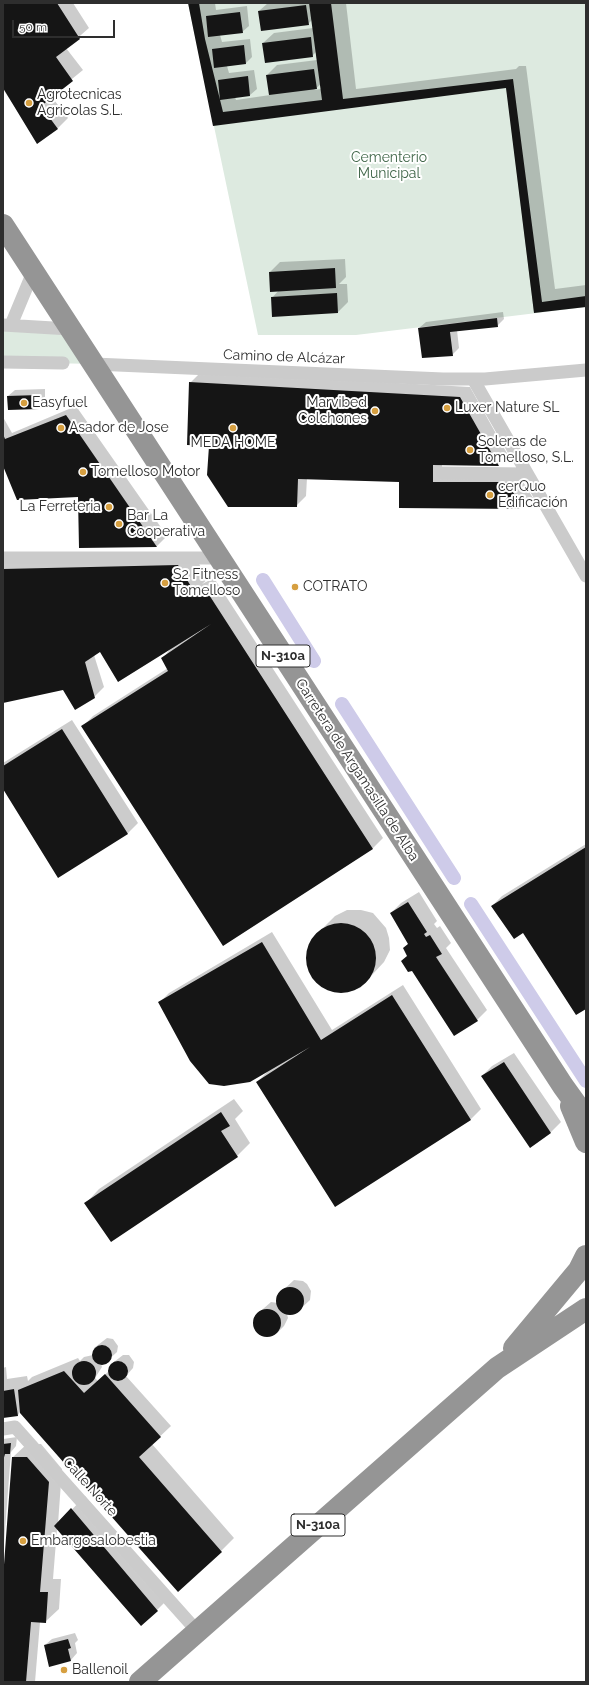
<!DOCTYPE html>
<meta charset="utf-8">
<style>
body{margin:0}
#map{position:relative;width:589px;height:1685px;overflow:hidden;background:#fff;font-family:Raleway,sans-serif}
canvas{display:block}
.frame{position:absolute;inset:0;border:4px solid #2e2e2e;pointer-events:none}
.scale{position:absolute;left:12px;top:20px;width:103px;height:18px;box-sizing:border-box;border:2px solid #2e2e2e;border-top:0;padding-left:5px;font-size:12px;line-height:14px;white-space:nowrap;color:#2e2e2e;-webkit-text-stroke:3px #fff;paint-order:stroke}
</style>
<div id="map">
<canvas width="589" height="1685"></canvas>
<div class="frame"></div>
<div class="scale">50 m</div>
</div>
<script>
const g = document.querySelector('canvas').getContext('2d');
g.lineJoin = 'round';
function fill(path, color) {
  g.fillStyle = color;
  g.fill(path, 'evenodd');
}
function shape(rows) {
  const path = new Path2D();
  for (const r of rows) {
    if (r.length === 3) {
      path.moveTo(r[0] + r[2], r[1]);
      path.arc(r[0], r[1], r[2], 0, 2 * Math.PI);
      continue;
    }
    path.moveTo(r[0], r[1]);
    for (let i = 2; i < r.length; i += 2) path.lineTo(r[i], r[i + 1]);
  }
  return path;
}
function trace(path, color, width, dash) {
  g.strokeStyle = color;
  g.lineWidth = width;
  g.lineCap = dash ? 'butt' : 'round';
  g.setLineDash(dash || []);
  g.stroke(path);
}
function drawText(font, color, halo, rows, align = 'center') {
  g.font = font + ' Raleway,sans-serif';
  g.lineWidth = 4;
  g.setLineDash([]);
  g.textBaseline = 'middle';
  g.strokeStyle = halo;
  g.fillStyle = color;
  for (const [text, x, y, turn = 0] of rows) {
    g.save();
    g.translate(x, y);
    g.rotate((+turn || 0) * Math.PI / 180);
    g.textAlign = isNaN(turn) ? turn : align;
    if (halo) g.strokeText(text, 0, 0);
    g.fillText(text, 0, 0);
    g.restore();
  }
}
fill(shape([
 [188,3,586,3,586,307,356,335,258,335],
 [3,325,70,329,94,364,3,362]
]), '#ddeae0');
fill(shape([
 [3,3,73,3,89,28,66,48,83,70,51,96,68,118,58,128,38,142,3,89],
 [189,3,215,3,216,10,247,6,249,26,242,32,220,35,222,42,250,39,252,57,246,63,227,66,229,73,254,70,257,89,250,95,235,97,236,100,270,95,267,75,277,65,317,60,316,52,312,56,263,43,274,33,313,28,312,20,308,24,259,11,268,3,346,3,356,89,516,69,519,66,526,66,555,289,586,285,586,306,534,312,506,85,214,124],
 [321,84,321,89,314,90],
 [345,259,346,277,339,284,347,284,348,302,338,312,272,298,279,290,270,272,280,262],
 [503,312,504,319,497,326,457,330,459,348,452,355,419,328,426,322],
 [201,372,470,387,508,455,498,465,442,464,442,472,517,472,533,498,523,508,400,507,400,481,307,478,306,496,296,506,210,445,190,383],
 [45,389,45,402,39,408,8,396,15,390],
 [76,406,167,536,157,546,80,547,79,496,3,463,3,417,12,433],
 [192,552,208,579,202,584,214,578,383,838,373,848,224,944,83,726,93,716,168,668,163,658,171,648,101,651,94,655,104,687,94,697,63,689,3,702,3,559],
 [72,720,138,823,128,833,58,876,3,787,3,763],
 [586,844,586,1008,523,932,492,906,502,896],
 [419,892,437,921,434,924,437,928,440,926,451,943,446,948,487,1010,477,1020,408,955,404,948,409,943,391,913,401,903],
 [347,910,361,910,373,913,386,928,389,938,390,950,384,962,360,988,347,992,333,992,322,986,312,974,307,965,307,951,313,939,321,930,335,916],
 [272,932,332,1030,403,985,481,1109,471,1119,335,1205,257,1082,268,1071,159,1003,169,993],
 [514,1053,561,1122,551,1132,530,1147,482,1076,492,1066],
 [234,1099,243,1111,235,1119,250,1143,237,1156,86,1203,99,1189],
 [294,1280,303,1281,307,1284,311,1291,310,1300,296,1313,287,1314,288,1318,284,1326,277,1333,269,1336,260,1335,254,1328,254,1319,256,1315,271,1302,278,1303,280,1293],
 [107,1338,113,1339,118,1346,117,1352,105,1363,101,1364,102,1367,95,1378,98,1381,109,1371,110,1365,123,1355,129,1355,134,1362,133,1368,126,1376,171,1426,152,1444,234,1538,221,1551,20,1412,18,1415,3,1417,3,1368,6,1367,7,1379,27,1376,28,1381,32,1377,78,1358,80,1361,84,1357,93,1355,94,1348],
 [17,1437,16,1446,11,1452,3,1556,3,1439],
 [27,1444,41,1444,62,1469,58,1524,85,1496,170,1597,157,1610,57,1529,53,1579,61,1579,59,1609,45,1622,40,1622,35,1682,3,1682,3,1591,13,1457],
 [75,1633,78,1640,75,1643,77,1653,71,1660,45,1645,52,1639]
]), '#0003');
trace(shape([
 [263,580,314,661],
 [342,704,454,878],
 [471,904,586,1081]
]), '#cecbe9', 14);
fill(shape([
 [3,3,57,3,80,39,56,57,73,81,41,106,58,129,37,144,3,88],
 [188,3,199,3,205,39,223,112,322,100,309,3,331,3,343,99,513,79,542,302,586,296,586,307,534,313,506,88,213,126],
 [306,5,309,25,261,31,258,11],
 [240,12,243,33,208,37,206,16],
 [311,37,313,57,265,63,262,43],
 [244,45,246,64,214,68,212,49],
 [314,69,317,89,269,95,266,75],
 [248,76,250,96,220,100,218,80],
 [335,268,336,288,270,292,269,272],
 [337,293,338,313,272,317,271,297],
 [497,318,498,327,450,332,453,356,422,358,418,328],
 [189,382,460,397,499,466,433,465,433,482,507,482,523,509,399,508,399,482,298,479,297,507,228,507,207,475,209,446,187,445],
 [39,395,39,409,8,410,7,396],
 [66,415,80,435,157,547,79,548,78,497,17,500,3,466,3,434,5,439],
 [178,565,195,593,204,587,373,849,223,946,81,726,168,671,161,658,211,624,118,682,100,652,85,662,95,698,75,710,63,690,3,703,3,569],
 [62,729,128,834,58,878,3,789,3,766],
 [586,847,586,1009,576,1015,523,933,514,939,491,906],
 [408,902,427,932,424,934,426,937,430,935,442,954,436,957,478,1021,454,1036,412,971,408,972,401,961,407,956,403,948,408,944,390,913],
 [341,958,35],
 [262,942,321,1040,392,995,471,1120,335,1207,256,1082,310,1047,250,1082,224,1086,209,1084,190,1061,158,1002],
 [504,1062,551,1133,530,1148,481,1076],
 [221,1112,230,1126,221,1131,238,1157,111,1242,84,1203],
 [290,1301,14],
 [267,1323,14],
 [102,1355,10],
 [118,1371,10],
 [84,1373,12],
 [64,1371,84,1393,105,1374,161,1437,139,1457,222,1552,178,1592,20,1413,18,1390],
 [14,1389,18,1416,3,1418,3,1391],
 [11,1443,10,1454,5,1454,3,1461,3,1444],
 [12,1457,27,1457,49,1482,40,1592,48,1592,46,1623,31,1622,26,1682,3,1682,3,1578],
 [71,1508,158,1611,141,1626,54,1526],
 [68,1639,71,1648,68,1649,71,1661,49,1667,44,1645]
]), '#151515');
trace(shape([
 [3,325,70,329],
 [11,325,33,272],
 [3,362,63,363],
 [94,364,443,379,485,379,586,370],
 [473,379,586,576],
 [442,473,527,474],
 [3,558,219,558],
 [3,1429,15,1427,197,1631]
]), '#cbcbcb', 13);
trace(shape([
 [3,225,563,1086,586,1118],
 [571,1106,586,1142],
 [514,1348,579,1270,586,1256],
 [140,1682,497,1368,586,1309]
]), '#959595', 22);
for (const [x, y, r, color] of [
 [29,103,4,"#d69f40"],
 [24,403,4,"#d69f40"],
 [447,408,4,"#d69f40"],
 [375,411,4,"#d69f40"],
 [61,428,4,"#d69f40"],
 [233,428,4,"#d69f40"],
 [470,450,4,"#d69f40"],
 [83,472,4,"#d69f40"],
 [490,495,4,"#d69f40"],
 [109,507,4,"#d69f40"],
 [119,524,4,"#d69f40"],
 [165,583,4,"#d69f40"],
 [295,587,4,"#d69f40"],
 [23,1541,4,"#d69f40"],
 [64,1670,4,"#d69f40"]
]) {
  const dot = new Path2D();
  dot.arc(x, y, r, 0, 2 * Math.PI);
  g.fillStyle = color;
  g.fill(dot);
  trace(dot, '#fff', 1.5);
}
for (const [x, y, w] of [
 [283,656,54],
 [318,1525,54]
]) {
  const box = new Path2D();
  box.roundRect(x - w / 2, y - 11, w, 22, 3);
  g.fillStyle = '#fff';
  g.fill(box);
  trace(box, '#2e2e2e', 1);
}
drawText('bold 13px', '#2e2e2e', null, [
 ["N-310a",283,656],
 ["N-310a",318,1525]
]);
drawText('14px', '#2e2e2e', '#fff', [
 ["Agrotecnicas",37,95],
 ["Agricolas S.L.",37,111],
 ["Easyfuel",32,403],
 ["Marvibed",367,403,"right"],
 ["Colchones",367,419,"right"],
 ["Luxer Nature SL",455,408],
 ["Asador de Jose",69,428],
 ["Soleras de",478,442],
 ["Tomelloso, S.L.",478,458],
 ["MEDA HOME",233,443,"center"],
 ["Tomelloso Motor",91,472],
 ["cerQuo",498,487],
 ["Edificación",498,503],
 ["La Ferreteria",101,507,"right"],
 ["Bar La",127,516],
 ["Cooperativa",127,532],
 ["S2 Fitness",173,575],
 ["Tomelloso",173,591],
 ["COTRATO",303,587],
 ["Embargosalobestia",31,1541],
 ["Ballenoil",72,1670]
], 'left');
drawText('14px', '#406649', '#fff', [
 ["Cementerio",389,158],
 ["Municipal",389,174]
]);
drawText('14px', '#2e2e2e', '#fff', [
 ["Camino de Alcázar",284,357,2],
 ["Carretera de Argamasilla de Alba",357,770,57],
 ["Calle Norte",90,1487,48]
]);
</script>
